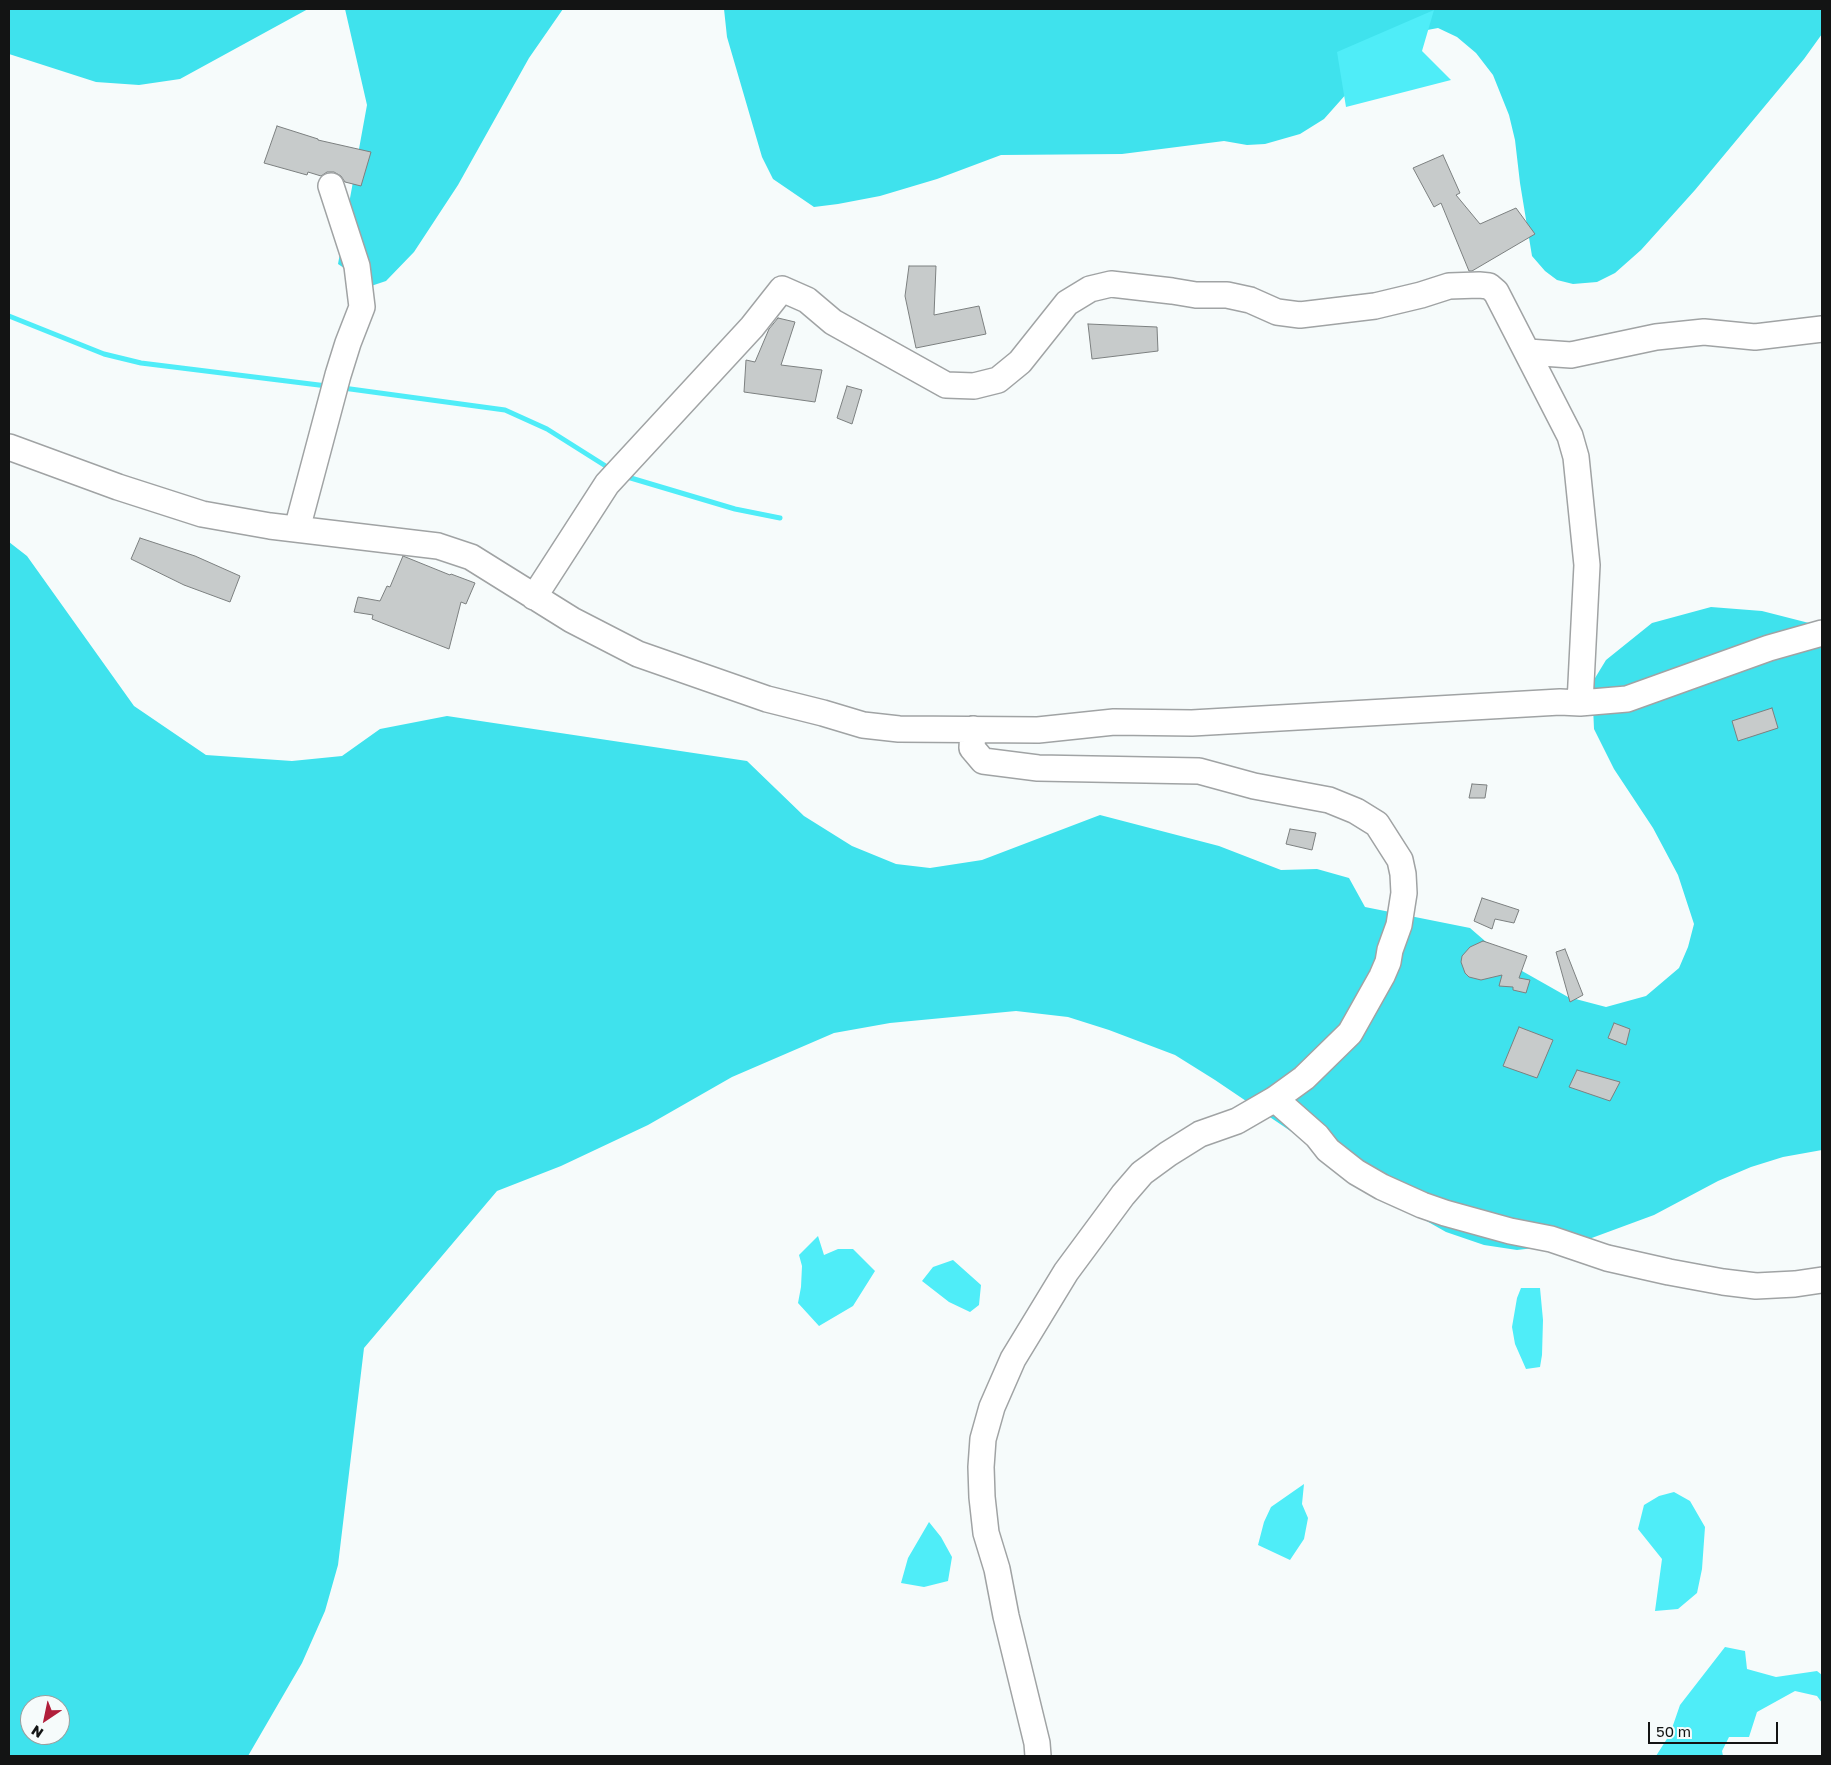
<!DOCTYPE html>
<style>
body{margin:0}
#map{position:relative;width:1831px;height:1765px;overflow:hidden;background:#f6fbfb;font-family:"Golos Text",sans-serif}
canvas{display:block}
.frame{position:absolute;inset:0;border:10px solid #131414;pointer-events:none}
.north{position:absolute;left:20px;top:1695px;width:50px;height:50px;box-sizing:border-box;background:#f6fbfb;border:1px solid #9b9f9f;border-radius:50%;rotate:214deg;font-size:14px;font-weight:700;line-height:20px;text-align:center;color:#131414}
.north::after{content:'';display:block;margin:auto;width:18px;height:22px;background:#b11e3b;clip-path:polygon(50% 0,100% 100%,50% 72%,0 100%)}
.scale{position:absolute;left:1648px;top:1722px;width:130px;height:22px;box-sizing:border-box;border:2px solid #131414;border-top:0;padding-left:6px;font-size:15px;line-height:18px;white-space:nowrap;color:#131414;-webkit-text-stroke:4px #f6fbfb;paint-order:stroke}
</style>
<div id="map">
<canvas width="1831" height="1765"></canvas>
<div class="frame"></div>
<div class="north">N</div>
<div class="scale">50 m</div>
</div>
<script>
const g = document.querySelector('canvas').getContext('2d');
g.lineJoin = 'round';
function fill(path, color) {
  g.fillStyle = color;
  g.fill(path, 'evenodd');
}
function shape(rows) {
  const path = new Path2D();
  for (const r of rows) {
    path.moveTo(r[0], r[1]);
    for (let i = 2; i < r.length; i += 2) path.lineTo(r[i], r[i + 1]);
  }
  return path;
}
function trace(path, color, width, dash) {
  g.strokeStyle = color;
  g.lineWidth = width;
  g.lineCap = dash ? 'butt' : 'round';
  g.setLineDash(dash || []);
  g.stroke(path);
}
fill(shape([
 [9,9,308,9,180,79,139,85,96,82,9,54],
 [345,9,563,9,529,58,458,185,414,252,386,281,371,286,338,264,367,105],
 [724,9,1822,9,1822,34,1804,59,1695,190,1641,250,1615,273,1597,282,1573,284,1557,280,1545,271,1532,256,1520,183,1515,140,1509,115,1493,75,1476,53,1457,37,1438,28,1422,31,1348,92,1324,119,1300,134,1265,144,1247,145,1224,141,1122,154,1001,155,937,179,880,196,838,204,814,207,773,179,762,157,727,37],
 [9,542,27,556,134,706,206,755,292,761,342,756,380,729,447,716,747,761,804,816,852,846,896,864,930,868,982,860,1100,815,1219,846,1281,870,1317,869,1349,878,1365,907,1470,928,1515,967,1568,997,1606,1007,1646,996,1679,968,1688,947,1694,924,1678,875,1653,828,1614,769,1594,729,1592,683,1606,660,1652,623,1711,607,1762,611,1809,623,1822,632,1822,1150,1783,1157,1751,1167,1718,1181,1654,1215,1589,1239,1551,1246,1517,1250,1484,1245,1446,1232,1423,1219,1388,1197,1215,1080,1175,1055,1109,1030,1068,1017,1016,1011,890,1023,834,1033,732,1077,648,1125,561,1166,497,1191,364,1348,338,1565,325,1611,302,1663,248,1756,9,1756],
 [30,1705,60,1705,60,1735,30,1735]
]), '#3fe2ed');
fill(shape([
 [1434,10,1422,51,1451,80,1346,107,1337,52],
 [818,1236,824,1255,838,1249,853,1249,875,1271,853,1306,819,1326,798,1303,801,1287,802,1266,799,1255],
 [953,1260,981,1285,979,1305,970,1312,949,1302,922,1281,933,1267],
 [1521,1288,1540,1288,1543,1320,1542,1355,1540,1367,1526,1369,1515,1344,1512,1327,1517,1298],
 [1304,1484,1302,1504,1308,1518,1304,1539,1290,1560,1258,1545,1264,1522,1271,1507],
 [1674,1492,1690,1501,1705,1527,1702,1569,1697,1593,1678,1609,1655,1611,1662,1559,1638,1529,1644,1505,1659,1496],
 [929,1522,941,1537,952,1557,948,1581,924,1587,901,1583,908,1558],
 [1725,1647,1745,1651,1747,1669,1776,1677,1817,1671,1822,1675,1822,1703,1817,1696,1795,1691,1757,1712,1749,1737,1729,1737,1722,1751,1723,1756,1656,1756,1670,1734,1680,1705]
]), '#4fedf8');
trace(shape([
 [9,316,104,354,141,363,327,386],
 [343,388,505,410,547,429,612,470],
 [624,476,735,509,780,518]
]), '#4fedf8', 5);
const building = shape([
 [277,126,318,139,318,140,371,152,361,186,345,182,341,176,334,172,327,172,321,176,308,172,307,175,264,163,277,126],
 [1443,155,1460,193,1456,195,1480,224,1516,208,1535,234,1472,271,1469,271,1441,203,1434,207,1413,168,1443,155],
 [909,266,936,266,934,315,979,306,986,334,916,348,905,296,909,266],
 [778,318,795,322,781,365,822,370,815,402,744,392,746,360,755,362,769,329,778,318],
 [1088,324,1157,327,1158,351,1092,359,1088,324],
 [847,386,862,390,852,424,837,418,847,386],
 [140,538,195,556,240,576,230,602,184,585,131,559,140,538],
 [403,556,450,575,451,574,475,583,466,604,461,602,449,649,372,619,373,615,354,612,358,597,380,601,387,586,390,587,403,556],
 [1772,708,1778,728,1738,741,1732,721,1772,708],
 [1472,784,1487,785,1485,798,1469,798,1472,784],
 [1290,829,1316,833,1312,850,1286,844,1290,829],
 [1482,898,1519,910,1514,923,1495,919,1492,929,1474,921,1482,898],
 [1483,941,1527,956,1519,978,1530,980,1526,993,1513,990,1513,987,1499,986,1502,975,1481,980,1469,977,1465,973,1461,962,1462,956,1470,947,1483,941],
 [1565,949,1583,995,1570,1002,1556,952,1565,949],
 [1614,1023,1630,1029,1626,1045,1608,1038,1614,1023],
 [1519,1027,1553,1040,1537,1078,1503,1066,1519,1027],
 [1577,1070,1620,1082,1610,1101,1569,1087,1577,1070]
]);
fill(building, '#c7cbcb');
trace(building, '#7c8080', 1);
const minor = shape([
 [1528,352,1571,355,1656,337,1704,332,1755,337,1822,329],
 [9,447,118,487,202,514,270,526,438,546,471,557,572,620,638,654,767,699,823,713,863,725,899,729,1038,730,1114,722,1192,723,1560,702,1580,703,1627,699,1769,648,1822,633],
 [297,529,338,375,348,343,362,307,357,266,331,186],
 [534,597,607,484,752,327,782,289,807,300,833,322,946,385,974,386,998,380,1020,362,1067,303,1090,289,1111,284,1172,291,1196,295,1227,295,1250,300,1277,312,1300,315,1375,306,1421,295,1449,286,1479,285,1489,286,1496,292,1570,436,1576,457,1587,565,1580,703],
 [973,729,972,748,983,761,1038,768,1199,771,1254,786,1329,800,1356,811,1377,824,1400,860,1403,874,1404,893,1399,925,1390,950,1388,962,1382,976,1350,1033,1304,1078,1275,1099,1237,1121,1200,1134,1168,1154,1142,1173,1123,1195,1066,1272,1013,1359,992,1407,983,1439,981,1467,982,1497,986,1533,997,1569,1006,1616,1037,1743,1038,1756],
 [1275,1099,1317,1136,1328,1150,1356,1172,1382,1187,1422,1205,1445,1213,1510,1231,1551,1239,1607,1258,1669,1272,1723,1282,1756,1286,1795,1284,1822,1280]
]);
trace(minor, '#a0a3a4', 28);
trace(minor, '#fff', 25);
</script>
